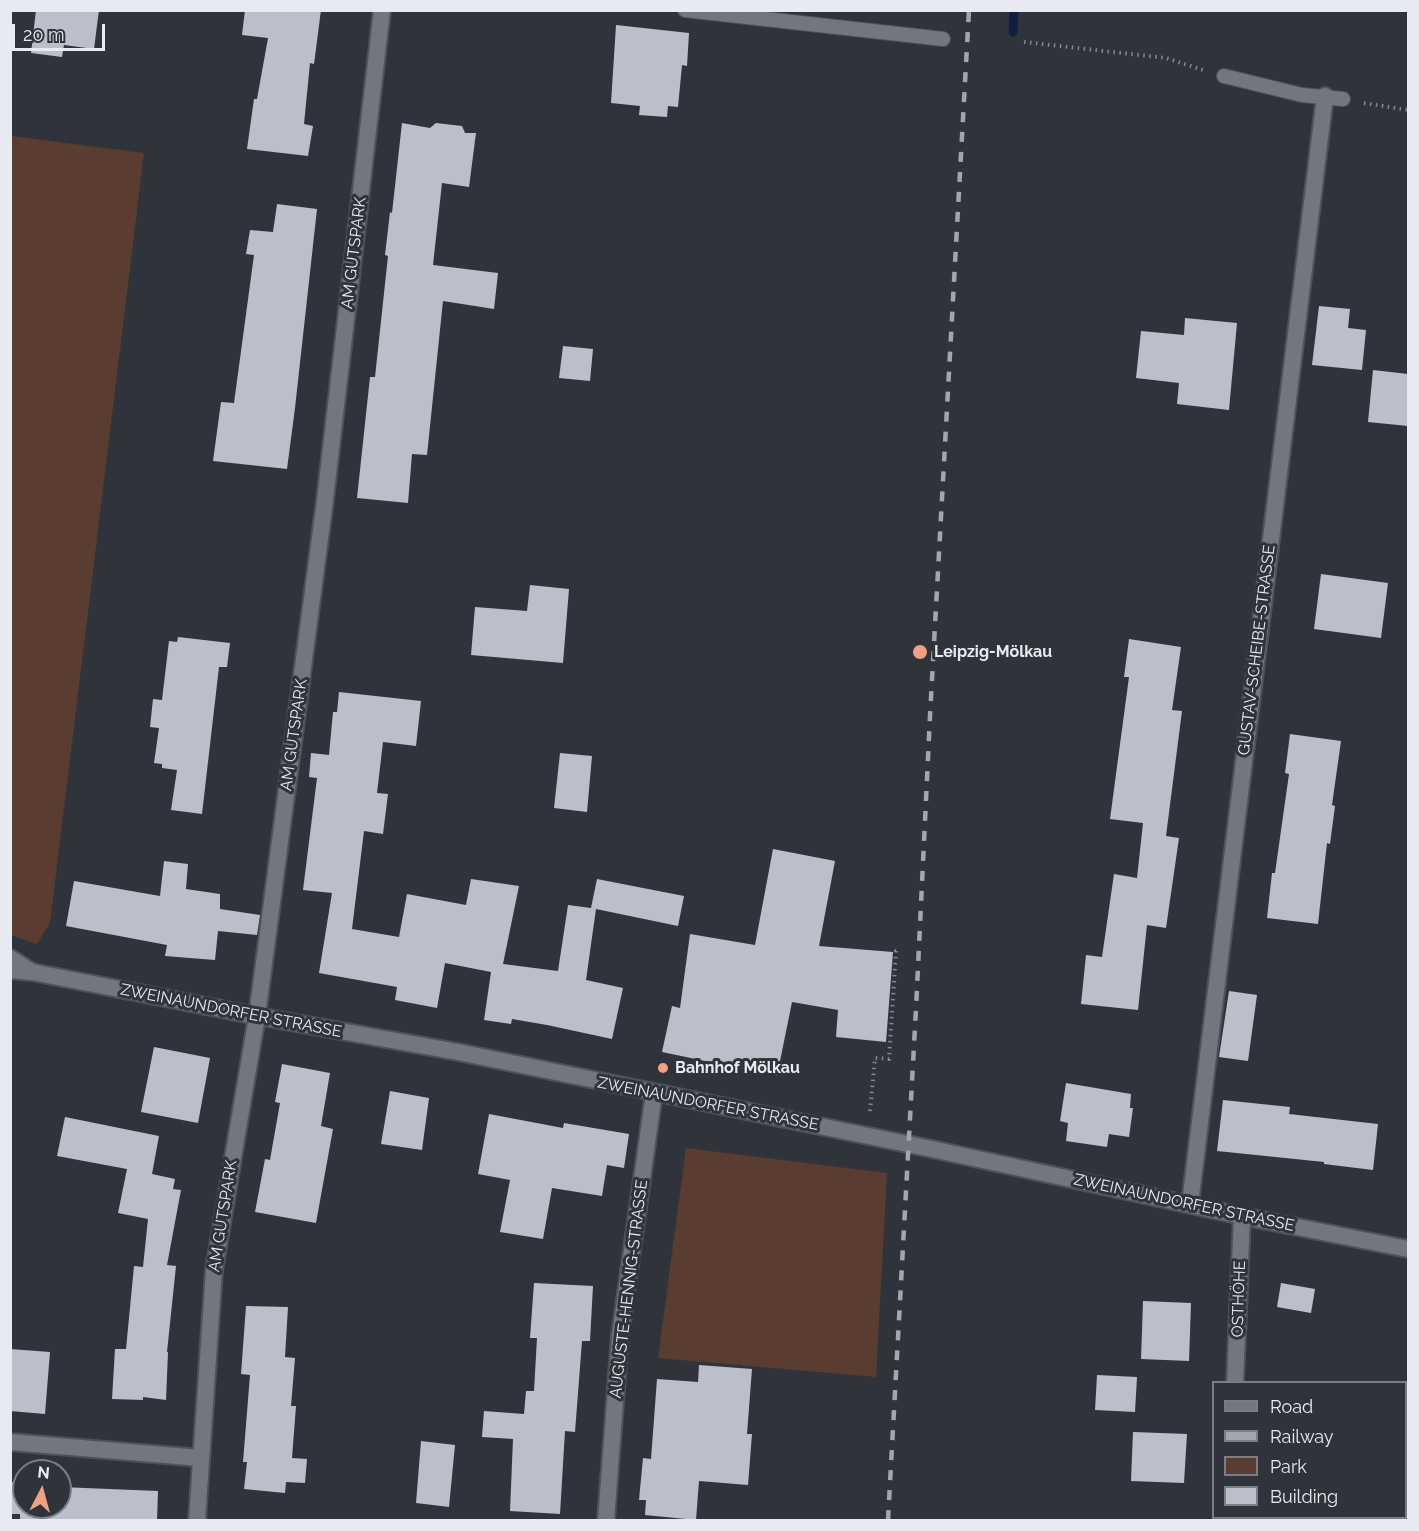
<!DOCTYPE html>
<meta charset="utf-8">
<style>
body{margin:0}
#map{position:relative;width:1419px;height:1531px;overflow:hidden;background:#2f343c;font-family:Raleway,sans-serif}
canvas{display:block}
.frame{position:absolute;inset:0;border:12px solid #e7eaf0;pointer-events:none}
.legend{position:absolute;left:1212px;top:1381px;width:195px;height:138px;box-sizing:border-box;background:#2f343c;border:2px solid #797d84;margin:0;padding:8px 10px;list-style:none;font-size:18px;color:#e7eaf0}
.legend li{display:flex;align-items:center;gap:12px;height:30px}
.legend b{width:30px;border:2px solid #797d84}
.north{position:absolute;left:12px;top:1459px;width:60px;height:60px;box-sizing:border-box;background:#2f343c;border:2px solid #797d84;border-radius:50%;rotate:6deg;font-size:16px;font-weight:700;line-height:24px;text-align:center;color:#e7eaf0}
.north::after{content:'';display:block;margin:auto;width:21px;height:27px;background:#f1a17d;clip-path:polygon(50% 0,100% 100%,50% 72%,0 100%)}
.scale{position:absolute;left:12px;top:24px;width:93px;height:27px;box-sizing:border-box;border:3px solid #e7eaf0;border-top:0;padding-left:8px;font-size:18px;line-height:21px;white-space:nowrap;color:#e7eaf0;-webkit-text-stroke:4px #2f343c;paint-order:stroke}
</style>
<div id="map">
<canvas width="1419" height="1531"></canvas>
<div class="frame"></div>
<ul class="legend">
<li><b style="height:8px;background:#71767f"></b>Road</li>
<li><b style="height:8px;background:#a3a7ad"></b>Railway</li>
<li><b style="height:16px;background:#5a3d30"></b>Park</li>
<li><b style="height:16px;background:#babfca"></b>Building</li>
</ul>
<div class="north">N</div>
<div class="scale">20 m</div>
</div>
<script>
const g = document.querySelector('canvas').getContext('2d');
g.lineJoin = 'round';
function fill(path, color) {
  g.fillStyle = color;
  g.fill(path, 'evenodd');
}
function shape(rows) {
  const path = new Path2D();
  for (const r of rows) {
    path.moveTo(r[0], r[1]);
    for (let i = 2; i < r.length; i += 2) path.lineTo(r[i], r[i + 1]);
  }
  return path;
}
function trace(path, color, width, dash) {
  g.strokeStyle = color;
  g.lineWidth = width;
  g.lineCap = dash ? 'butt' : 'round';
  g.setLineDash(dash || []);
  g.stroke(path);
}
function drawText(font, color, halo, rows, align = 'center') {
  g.font = font + ' Raleway,sans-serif';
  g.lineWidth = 6;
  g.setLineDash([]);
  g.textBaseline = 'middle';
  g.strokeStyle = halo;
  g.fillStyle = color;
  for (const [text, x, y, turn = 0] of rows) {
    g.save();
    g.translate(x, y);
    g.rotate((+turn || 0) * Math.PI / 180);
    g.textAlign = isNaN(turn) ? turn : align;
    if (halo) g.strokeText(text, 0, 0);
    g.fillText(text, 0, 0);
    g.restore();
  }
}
fill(shape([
 [11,136,144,153,50,923,37,944,10,935],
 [686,1148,887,1173,876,1377,658,1358]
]), '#5a3d30');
trace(shape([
 [1013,32,1014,10]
]), '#0e1f41', 9);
fill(shape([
 [36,10,99,10,94,49,64,45,62,57,31,53],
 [245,10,321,10,314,64,310,63,304,124,313,126,308,156,247,149,254,99,257,99,268,38,242,35],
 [616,25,689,33,687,66,682,65,678,107,668,106,667,117,639,115,640,106,611,103],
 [402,123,430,128,436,123,462,126,465,133,476,133,469,187,442,183,433,265,498,273,494,309,443,301,427,455,412,454,408,503,357,498,370,377,375,377,388,256,385,255,390,212,392,213],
 [277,204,317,209,295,408,287,469,213,461,221,402,234,403,254,255,246,254,250,230,273,232],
 [1319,306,1350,309,1348,328,1366,330,1362,370,1312,365],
 [1185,318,1237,323,1229,410,1177,404,1179,383,1136,378,1141,331,1184,335],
 [563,346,593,349,590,381,559,378],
 [1373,370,1408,374,1408,426,1368,422],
 [1321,574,1388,583,1381,638,1314,629],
 [530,585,569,589,563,663,471,655,475,607,527,611],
 [178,637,230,643,227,667,219,667,202,814,171,810,177,770,162,768,162,764,154,763,159,728,150,727,153,699,162,700,169,641,177,642],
 [1129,639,1181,647,1172,710,1182,711,1166,836,1179,838,1166,928,1147,925,1138,1010,1081,1004,1086,955,1102,957,1114,874,1137,878,1143,823,1110,819,1129,677,1124,677],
 [339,692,421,701,416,746,383,742,377,793,388,794,383,834,364,831,352,929,399,937,407,894,466,905,471,879,519,886,503,964,558,971,568,905,591,908,597,879,684,896,678,926,596,909,586,980,623,988,612,1039,547,1025,512,1019,511,1024,484,1020,491,972,445,963,437,1008,395,1000,397,987,319,973,332,893,303,890,317,778,309,777,311,753,329,755,333,712,337,712],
 [1290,734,1341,741,1332,805,1335,806,1330,844,1327,843,1318,924,1267,918,1272,873,1275,873,1289,774,1285,773],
 [560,753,592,756,587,812,554,808],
 [773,849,835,861,819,946,893,952,886,1042,836,1037,838,1010,792,1002,777,1076,662,1052,672,1006,680,1008,690,934,755,945],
 [164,861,188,864,186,889,220,894,220,909,260,915,257,935,218,931,215,960,165,956,167,945,66,926,74,881,160,896],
 [1229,991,1257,995,1248,1061,1219,1057],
 [154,1047,210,1058,198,1123,141,1112],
 [282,1064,330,1073,321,1126,333,1129,316,1223,255,1212,265,1159,270,1160,280,1103,275,1102],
 [1066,1083,1131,1094,1130,1108,1133,1108,1129,1137,1109,1134,1107,1147,1066,1141,1068,1123,1060,1121],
 [390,1091,429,1098,422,1150,381,1144],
 [1223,1100,1290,1107,1289,1114,1378,1124,1373,1170,1324,1164,1324,1162,1217,1151],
 [489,1114,563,1128,564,1123,629,1134,624,1168,607,1165,602,1196,552,1188,543,1239,500,1232,510,1180,478,1174],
 [65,1117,159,1136,152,1174,175,1179,173,1189,181,1190,167,1265,176,1266,167,1352,168,1352,166,1400,143,1397,143,1400,112,1399,115,1349,126,1349,134,1266,143,1267,148,1219,118,1213,127,1169,57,1156],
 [534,1283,593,1286,590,1341,582,1341,575,1432,565,1431,560,1514,510,1511,513,1439,482,1437,484,1411,524,1414,526,1391,534,1391,537,1338,530,1338],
 [1281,1283,1315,1289,1311,1313,1277,1307],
 [1143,1301,1191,1303,1189,1361,1141,1359],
 [246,1306,288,1307,285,1357,295,1358,291,1406,296,1406,292,1458,307,1459,305,1483,286,1482,285,1493,244,1489,247,1462,243,1462,250,1375,241,1374],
 [10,1349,50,1352,45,1414,10,1411],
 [699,1365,752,1369,747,1434,752,1434,748,1485,699,1481,696,1520,645,1515,646,1500,639,1500,643,1458,651,1459,657,1379,698,1382],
 [1097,1375,1137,1377,1135,1412,1095,1410],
 [1133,1432,1187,1434,1184,1483,1131,1481],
 [421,1441,455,1445,449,1507,416,1503],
 [10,1482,24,1484,24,1507,60,1507,60,1487,158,1491,157,1521,20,1521,20,1514,10,1514]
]), '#babfca');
const service = shape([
 [685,10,943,39],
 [1224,76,1302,95,1343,99]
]);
const minor = shape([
 [10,970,32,972],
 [1190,1204,1325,96],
 [1235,1382,1242,1216],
 [10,1442,201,1458],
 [197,1520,214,1270,257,1016,325,500,382,10],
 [606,1520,620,1336,654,1093],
 [1229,1520,1229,1518]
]);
const tertiary = shape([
 [10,958,32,972,257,1016,458,1052,927,1148,1242,1216,1408,1249]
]);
trace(service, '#4d5158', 16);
trace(minor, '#4d5158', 20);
trace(tertiary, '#4d5158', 20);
trace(shape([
 [1024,42,1166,58,1203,70],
 [1364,103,1408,110],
 [870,1111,875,1058,889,1059,896,951,898,951]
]), '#848990', 4, [1.5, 4.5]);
trace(service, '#71767f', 14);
trace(minor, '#71767f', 16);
trace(tertiary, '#71767f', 16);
trace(shape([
 [888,1520,916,1009,930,716,969,10]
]), '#a3a7ad', 4.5, [10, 10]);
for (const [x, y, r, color] of [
 [920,652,8,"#f1a17d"],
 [663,1068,6,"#f1a17d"]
]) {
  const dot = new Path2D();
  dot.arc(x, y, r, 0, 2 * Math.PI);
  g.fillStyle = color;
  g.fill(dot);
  trace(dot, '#2f343c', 2);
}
drawText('16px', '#e7eaf0', '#2f343c', [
 ["AM GUTSPARK",354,253,-83],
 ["GUSTAV-SCHEIBE-STRASSE",1257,650,-83],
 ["AM GUTSPARK",294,735,-82],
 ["ZWEINAUNDORFER STRASSE",231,1011,11],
 ["ZWEINAUNDORFER STRASSE",708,1104,11],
 ["ZWEINAUNDORFER STRASSE",1184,1203,12],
 ["AM GUTSPARK",223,1216,-81],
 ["AUGUSTE-HENNIG-STRASSE",629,1289,-83],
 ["OSTHÖHE",1239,1299,-88]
]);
drawText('bold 16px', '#e7eaf0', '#2f343c', [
 ["Leipzig-Mölkau",934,652],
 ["Bahnhof Mölkau",675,1068]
], 'left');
</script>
